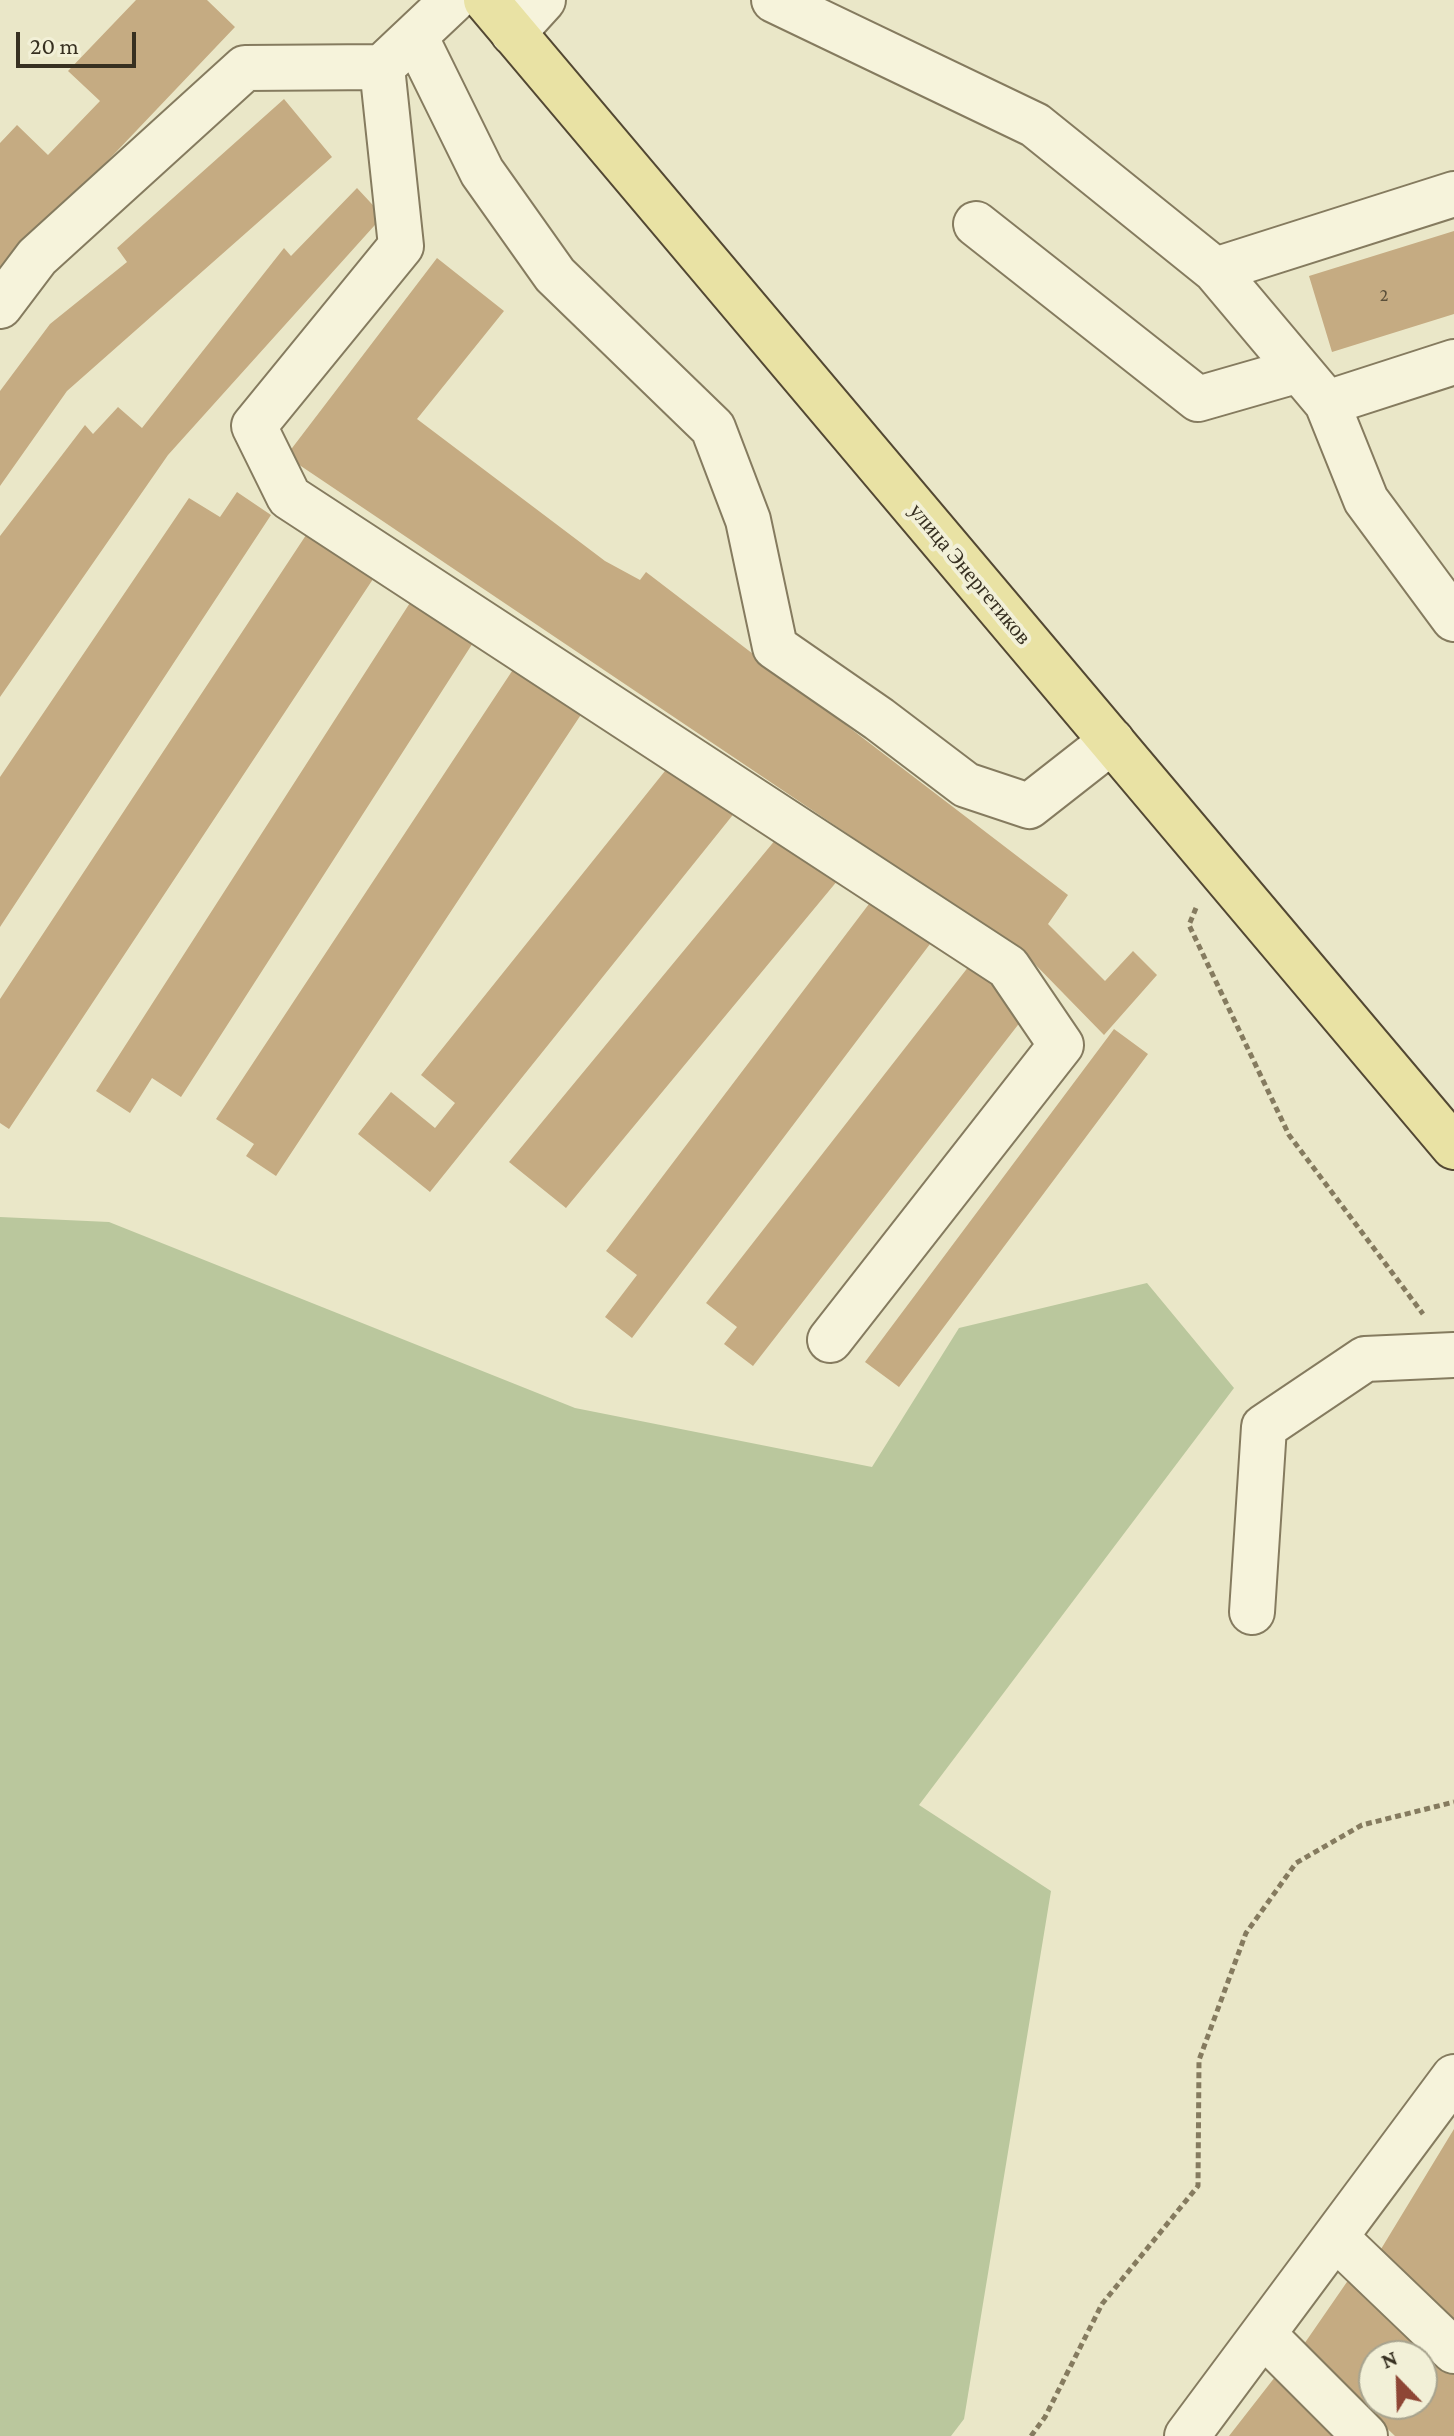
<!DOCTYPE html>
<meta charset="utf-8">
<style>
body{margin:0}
#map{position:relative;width:1454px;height:2436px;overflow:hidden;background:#eae7c8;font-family:"Crimson Pro",serif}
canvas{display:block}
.north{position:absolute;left:1358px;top:2340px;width:80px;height:80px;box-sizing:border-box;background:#f2f0d7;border:2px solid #a7a38e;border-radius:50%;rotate:337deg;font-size:22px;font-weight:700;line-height:32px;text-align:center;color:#373021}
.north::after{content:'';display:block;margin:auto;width:28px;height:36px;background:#8e4635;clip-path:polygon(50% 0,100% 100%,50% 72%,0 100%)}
.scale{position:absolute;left:16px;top:32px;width:120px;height:36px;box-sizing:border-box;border:4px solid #373021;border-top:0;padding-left:10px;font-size:24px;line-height:28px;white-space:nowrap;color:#373021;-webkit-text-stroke:6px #f2f0d7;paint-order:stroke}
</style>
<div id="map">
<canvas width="1454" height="2436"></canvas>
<div class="north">N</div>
<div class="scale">20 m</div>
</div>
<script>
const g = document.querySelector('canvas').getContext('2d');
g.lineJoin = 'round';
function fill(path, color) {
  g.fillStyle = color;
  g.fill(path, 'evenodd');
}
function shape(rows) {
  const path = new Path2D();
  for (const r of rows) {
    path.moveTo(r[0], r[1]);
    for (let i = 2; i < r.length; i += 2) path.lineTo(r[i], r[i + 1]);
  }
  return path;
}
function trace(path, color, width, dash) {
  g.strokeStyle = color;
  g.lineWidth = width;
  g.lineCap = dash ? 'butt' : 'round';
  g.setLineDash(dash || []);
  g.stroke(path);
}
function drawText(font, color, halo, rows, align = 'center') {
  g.font = font + ' "Crimson Pro",serif';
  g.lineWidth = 8;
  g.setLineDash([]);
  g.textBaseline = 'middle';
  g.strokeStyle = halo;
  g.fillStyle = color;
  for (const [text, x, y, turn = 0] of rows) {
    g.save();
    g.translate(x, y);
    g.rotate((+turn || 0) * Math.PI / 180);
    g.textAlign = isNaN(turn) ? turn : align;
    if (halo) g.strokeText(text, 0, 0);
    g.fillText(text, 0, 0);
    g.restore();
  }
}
fill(shape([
 [0,1217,109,1222,575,1408,872,1467,959,1328,1147,1283,1234,1388,919,1805,1051,1891,964,2419,951,2436,0,2436]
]), '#bac79d');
fill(shape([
 [136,0,207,0,235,27,0,274,0,143,17,125,48,155,100,101,68,71],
 [284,99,332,157,67,391,0,486,0,391,50,324,127,262,117,248],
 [357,188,383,216,168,455,0,697,0,536,85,425,93,434,118,407,142,428,284,248,291,256],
 [1454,231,1454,314,1332,352,1309,276],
 [437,258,504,311,417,419,605,561,640,580,646,572,1068,895,1048,924,1105,981,1133,951,1157,975,1104,1035,1023,952,286,456],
 [237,492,271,515,0,927,0,777,189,498,220,517],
 [312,526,379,570,9,1129,0,1123,0,999],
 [415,595,478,635,181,1097,152,1078,130,1113,96,1091],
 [520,659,588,704,276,1176,246,1156,254,1144,216,1119],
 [677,756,740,806,430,1192,358,1134,391,1092,435,1128,455,1103,421,1075],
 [781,833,838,880,566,1208,509,1162],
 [872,900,930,944,632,1338,605,1317,637,1275,606,1251],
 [969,966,1028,1012,753,1366,724,1344,737,1327,706,1303],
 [1114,1029,1148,1054,899,1387,865,1362],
 [1454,2129,1454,2334,1378,2254],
 [1349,2279,1454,2375,1454,2436,1395,2436,1302,2347],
 [1374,2356,1422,2356,1422,2404,1374,2404],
 [1275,2377,1341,2436,1229,2436]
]), '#c5ab82');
const minor = shape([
 [774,0,1035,125,1215,270,1454,194],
 [513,33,543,0],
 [415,36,482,172,555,275,713,428,748,520,775,647,879,719,966,785,1029,806,1112,741],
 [382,67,401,246,254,426,289,497,1008,967,1061,1045,830,1340],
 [976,224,1198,399,1299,370],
 [1215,270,1327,403,1366,500,1454,619],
 [0,306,37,257,245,68,382,67,453,0],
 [1327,403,1454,362],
 [1252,1612,1264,1427,1365,1359,1454,1355],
 [1335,2237,1454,2351],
 [1263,2334,1365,2436],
 [1187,2436,1454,2077]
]);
const major = shape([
 [486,0,1454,1147]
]);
trace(minor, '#857b5f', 48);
trace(major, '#534833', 48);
trace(shape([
 [1196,908,1189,925,1289,1135,1423,1314],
 [1031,2436,1045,2417,1102,2304,1198,2186,1199,2060,1246,1933,1296,1863,1362,1825,1454,1802]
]), '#857b5f', 5, [6, 4]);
trace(minor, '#f6f3db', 44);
trace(major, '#e9e2a4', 44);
drawText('18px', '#5a4f39', null, [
 ["2",1384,295]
]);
drawText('22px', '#373021', '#f2f0d7', [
 ["улица Энергетиков",970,574,50]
]);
</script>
